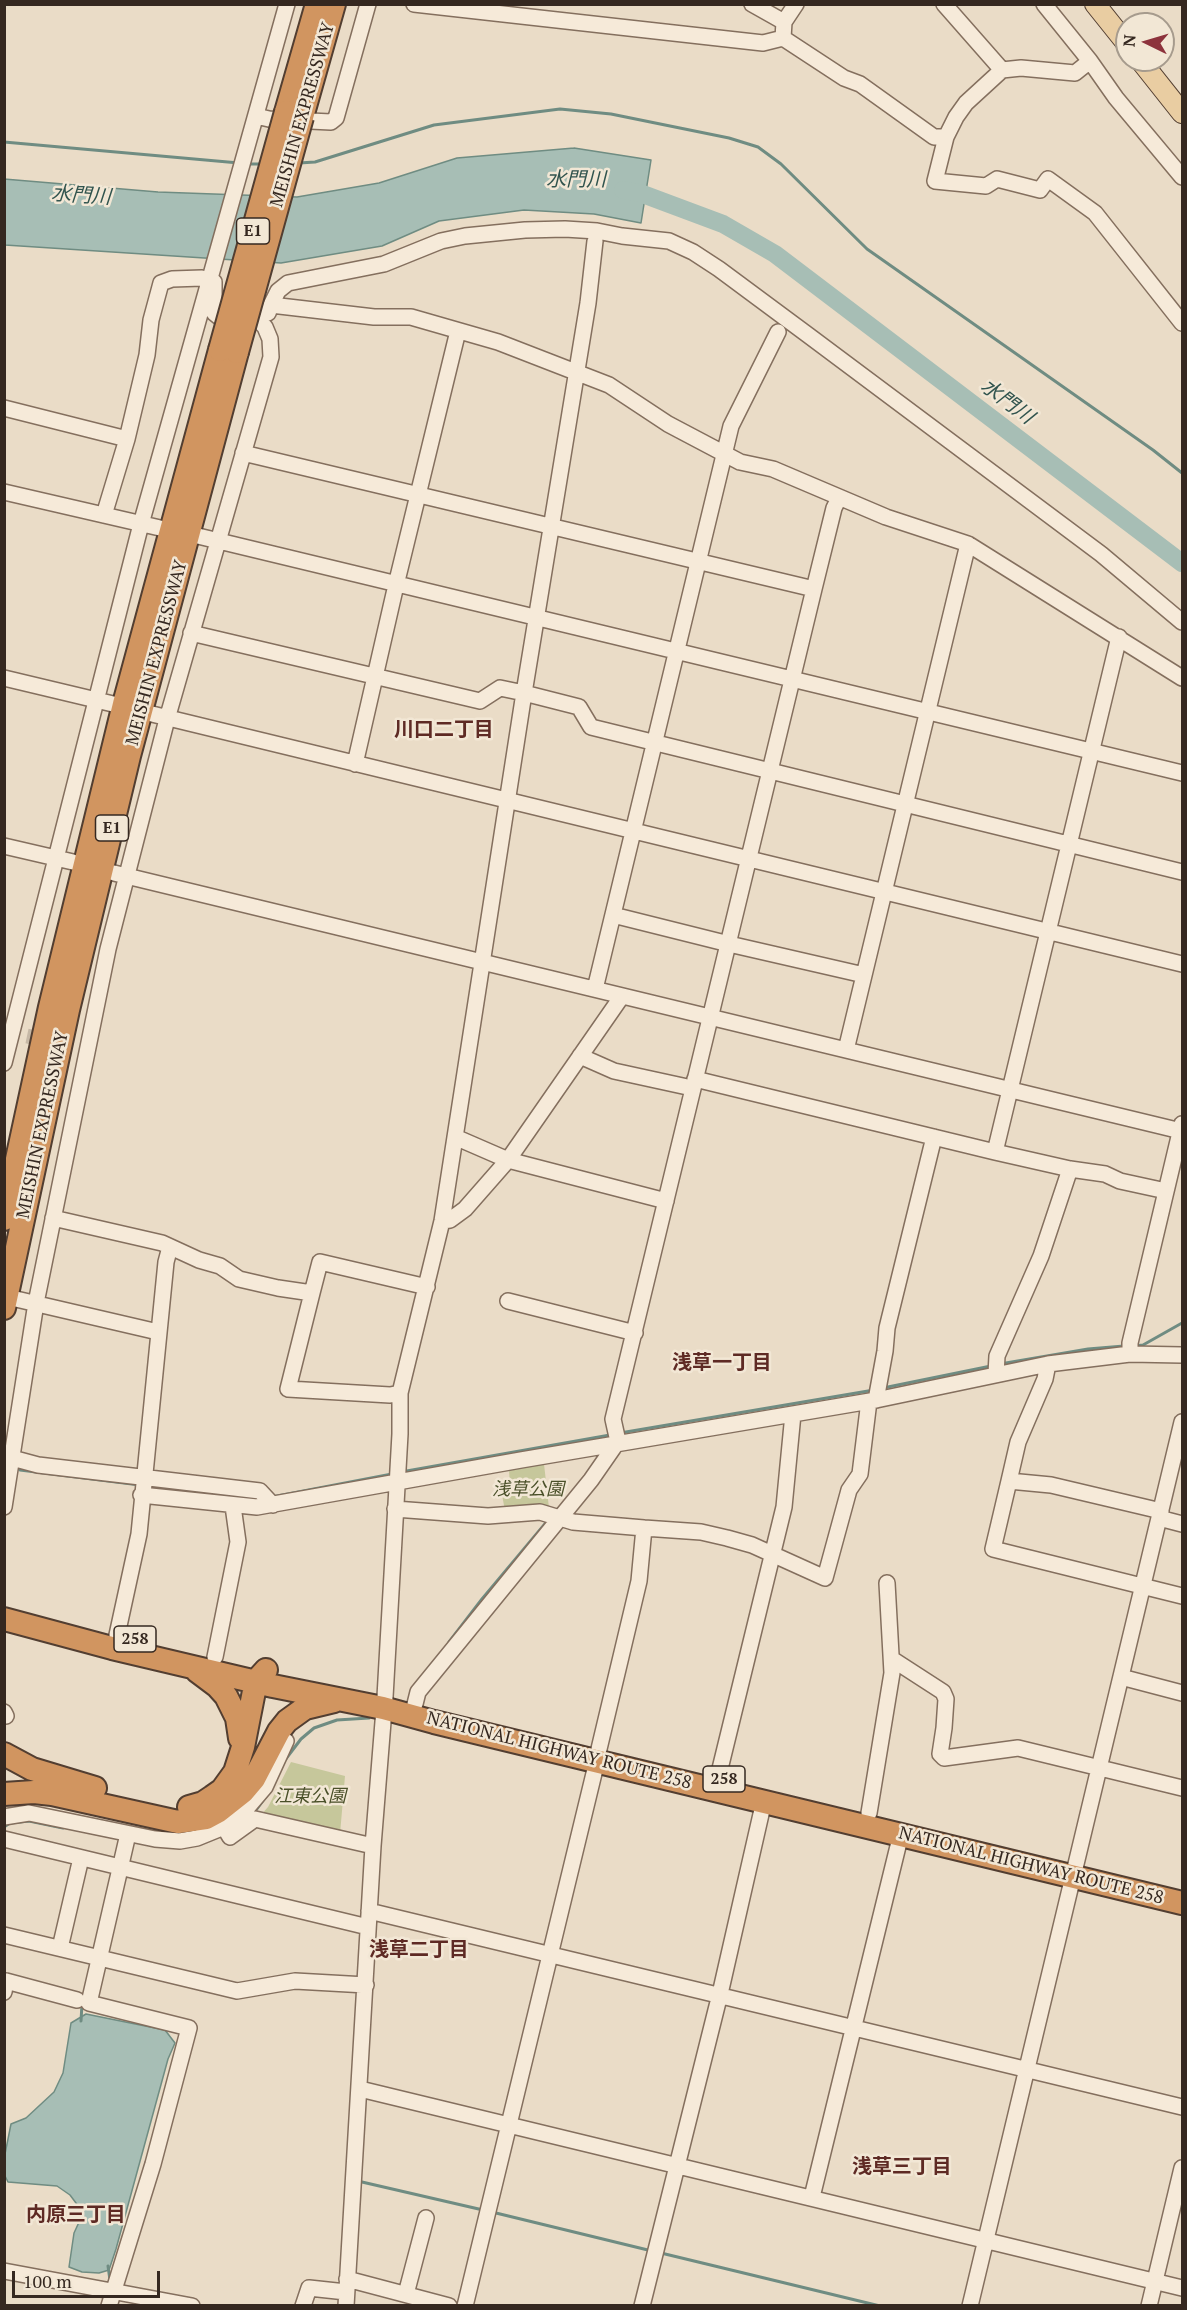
<!DOCTYPE html>
<meta charset="utf-8">
<style>
body{margin:0}
#map{position:relative;width:1187px;height:2310px;overflow:hidden;background:#eadcc7;font-family:"PT Serif",serif}
canvas{display:block}
.frame{position:absolute;inset:0;border:6px solid #352820;pointer-events:none}
.north{position:absolute;left:1115px;top:12px;width:60px;height:60px;box-sizing:border-box;background:#f2e7d5;border:2px solid #a69b8d;border-radius:50%;rotate:275deg;font-size:16px;font-weight:700;line-height:24px;text-align:center;color:#352820}
.north::after{content:'';display:block;margin:auto;width:21px;height:27px;background:#8d333c;clip-path:polygon(50% 0,100% 100%,50% 72%,0 100%)}
.scale{position:absolute;left:12px;top:2271px;width:148px;height:27px;box-sizing:border-box;border:3px solid #352820;border-top:0;padding-left:8px;font-size:18px;line-height:21px;white-space:nowrap;color:#352820;-webkit-text-stroke:4px #f2e7d5;paint-order:stroke}
</style>
<div id="map">
<canvas width="1187" height="2310"></canvas>
<div class="frame"></div>
<div class="north">N</div>
<div class="scale">100 m</div>
</div>
<script>
const g = document.querySelector('canvas').getContext('2d');
g.lineJoin = 'round';
function fill(path, color) {
  g.fillStyle = color;
  g.fill(path, 'evenodd');
}
function shape(rows) {
  const path = new Path2D();
  for (const r of rows) {
    path.moveTo(r[0], r[1]);
    for (let i = 2; i < r.length; i += 2) path.lineTo(r[i], r[i + 1]);
  }
  return path;
}
function trace(path, color, width, dash) {
  g.strokeStyle = color;
  g.lineWidth = width;
  g.lineCap = dash ? 'butt' : 'round';
  g.setLineDash(dash || []);
  g.stroke(path);
}
function drawText(font, color, halo, rows, align = 'center') {
  g.font = font + ' "PT Serif","Noto Sans JP",serif';
  g.lineWidth = 5;
  g.setLineDash([]);
  g.textBaseline = 'middle';
  g.strokeStyle = halo;
  g.fillStyle = color;
  for (const [text, x, y, turn = 0] of rows) {
    g.save();
    g.translate(x, y);
    g.rotate((+turn || 0) * Math.PI / 180);
    g.textAlign = isNaN(turn) ? turn : align;
    if (halo) g.strokeText(text, 0, 0);
    g.fillText(text, 0, 0);
    g.restore();
  }
}
fill(shape([
 [544,1464,549,1508,505,1511,501,1489,510,1487,509,1470],
 [291,1762,345,1776,340,1834,260,1816,268,1807]
]), '#c6c79b');
const water = shape([
 [574,148,651,160,641,223,594,214,524,210,439,221,382,246,281,263,5,245,4,179,158,192,297,197,379,183,457,158,574,148],
 [86,2014,165,2030,175,2043,168,2059,116,2249,109,2270,99,2273,82,2272,69,2267,74,2233,80,2220,79,2207,70,2195,57,2186,8,2182,5,2176,5,2154,11,2124,26,2118,54,2092,63,2073,71,2023,86,2014]
]);
fill(water, '#a7beb5');
trace(water, '#6f8c82', 1.5);
trace(shape([
 [4,142,239,163],
 [299,163,315,162,434,125,560,109,611,114,729,138,758,147,781,164,867,249,1153,450,1182,473],
 [248,164,263,164],
 [1134,1346,1143,1345,1182,1323],
 [1000,1364,1088,1349,1124,1346],
 [883,1388,991,1366],
 [620,1433,874,1390],
 [20,1470,140,1485],
 [401,1472,610,1435],
 [150,1487,232,1497],
 [272,1497,392,1474],
 [449,1642,482,1599,549,1519],
 [285,1760,301,1739,314,1728,337,1720,369,1718],
 [253,1814,267,1795],
 [4,1827,10,1823,29,1821,63,1828],
 [81,2021,82,2004],
 [362,2182,483,2210],
 [496,2213,652,2251],
 [661,2253,880,2306],
 [108,2266,110,2280]
]), '#6f8c82', 3);
trace(shape([
 [623,190,640,193,723,224,775,254,1182,563]
]), '#a7beb5', 18);
trace(shape([
 [27,1036,51,1041]
]), '#c6b8a6', 15, [15, 8]);
const minor = shape([
 [414,4,763,43,783,38,844,78,860,84,934,137,946,137],
 [752,4,784,22],
 [944,4,1002,70],
 [1044,4,1090,61,1116,98,1182,177],
 [783,38,784,22,796,4],
 [1090,61,1075,73,1021,68,1002,70,966,103,956,117,946,137,935,181,986,186,997,179,1040,190,1048,179,1095,213,1182,323],
 [256,116,269,119,331,122,336,118,368,4],
 [271,305,278,291,288,283,384,264,441,241,465,236,525,230,565,229,597,231,622,236,669,241,693,252,719,269,808,335,1101,554,1182,622],
 [268,313,271,305,374,317,411,317,498,342,609,385,668,424,740,462,773,469,886,517,968,544,1182,678],
 [4,408,127,439,104,515],
 [243,453,814,589],
 [4,492,160,528],
 [198,536,1182,773],
 [191,633,480,701,500,688,524,693,579,707,591,727,1182,872],
 [4,678,113,704],
 [152,714,1182,964],
 [355,764,396,585,458,331],
 [4,846,73,862],
 [114,873,1181,1131],
 [613,915,729,944,864,975],
 [595,989,731,426,778,332],
 [846,1050,968,544],
 [580,1056,614,1071,692,1088],
 [4,1063,141,524,287,4],
 [695,1079,995,1152,1070,1169,1105,1174,1120,1181,1166,1191],
 [455,1137,508,1160,666,1201],
 [995,1152,1119,637],
 [53,1218,162,1243,199,1260,220,1266,239,1279,278,1288,312,1293,320,1262,427,1287],
 [442,1221,450,1220,465,1209,508,1160,622,996],
 [312,1293,288,1389,390,1395,400,1393],
 [16,1299,158,1332],
 [508,1301,635,1333],
 [1130,1354,1130,1343,1182,1124],
 [1048,1364,1045,1379,1018,1442,1009,1481,1051,1485,1161,1511],
 [996,1374,997,1356,1041,1256,1070,1169],
 [876,1400,885,1351,887,1328,934,1137],
 [12,1458,38,1465,260,1491,273,1505],
 [1009,1481,993,1549,1182,1596],
 [141,1495,257,1507,521,1460,876,1400,1048,1364,1130,1354,1182,1355],
 [4,1507,36,1303,108,949,167,719,271,357,270,339,265,327,260,322,219,317,214,313,214,282,202,278,172,279,161,283,151,320,147,355,127,439],
 [395,1509,488,1516,540,1512,573,1522,644,1528,639,1581,599,1749],
 [1159,1518,1182,1524],
 [644,1528,701,1532,727,1538,752,1545,825,1578,849,1490,860,1474,869,1401],
 [117,1635,139,1534,166,1262,170,1247],
 [215,1657,238,1542,233,1506],
 [892,1659,943,1692,946,1699,944,1728,940,1754,944,1758,1018,1748,1182,1788],
 [1121,1677,1182,1693],
 [415,1704,418,1692,591,1480,616,1444,617,1437,613,1419,814,589,834,508,839,498],
 [4,1712,6,1716],
 [718,1777,784,1507,793,1414],
 [869,1813,892,1673,887,1583],
 [4,1817,29,1813,155,1839,180,1841,197,1838,224,1827,248,1807,265,1787,286,1741],
 [224,1827,230,1837,255,1819,373,1846],
 [4,1839,368,1927],
 [369,1911,1182,2107],
 [4,1935,237,1991,295,1981,366,1985],
 [60,1948,81,1858],
 [4,1992,6,1981,77,2000],
 [360,2089,1182,2288],
 [812,2197,901,1834],
 [4,2271,192,2306],
 [347,2279,449,2306],
 [406,2294,426,2218],
 [109,2306,153,2164,189,2028,89,2003,128,1834],
 [303,2306,309,2288,346,2292],
 [346,2306,373,1846,385,1697,400,1434,400,1393,442,1221,524,693,588,303,595,241],
 [465,2306,597,1761],
 [642,2306,720,1994,764,1801],
 [970,2306,1182,1422],
 [1149,2306,1182,2168]
]);
const major = shape([
 [1095,4,1127,44],
 [1140,60,1182,113]
]);
const highway = shape([
 [286,112,317,4],
 [302,117,334,4],
 [4,1219,50,1007,124,704,220,350],
 [4,1308,68,1010,129,756,237,352],
 [4,1619,112,1648,273,1686,383,1708,434,1722,1182,1903],
 [197,1671,217,1686,226,1696,237,1718,240,1738],
 [4,1754,32,1769,95,1788],
 [4,1794,34,1792,52,1794,178,1822,206,1818,219,1811,243,1792,254,1779,279,1731,287,1721,305,1708,334,1701],
 [189,1807,203,1803,212,1797,222,1790,235,1772,243,1747,256,1681,266,1670]
]);
trace(minor, '#846f5e', 18);
trace(major, '#523e31', 22);
trace(highway, '#523e31', 26);
trace(minor, '#f6ead9', 15);
trace(major, '#e9cda2', 20);
trace(highway, '#d19560', 22);
const highwayBridge = shape([
 [220,350,286,112],
 [237,352,302,117]
]);
trace(highwayBridge, '#523e31', 26, []);
trace(highwayBridge, '#d19560', 22);
for (const [x, y, w] of [
 [253,231,33],
 [112,828,33],
 [135,1639,42],
 [724,1779,42]
]) {
  const box = new Path2D();
  box.roundRect(x - w / 2, y - 13, w, 26, 4.5);
  g.fillStyle = '#f2e7d5';
  g.fill(box);
  trace(box, '#352820', 1.5);
}
drawText('bold 16px', '#352820', null, [
 ["E1",253,231],
 ["E1",112,828],
 ["258",135,1639],
 ["258",724,1779]
]);
drawText('18px', '#352820', '#f2e7d5', [
 ["MEISHIN EXPRESSWAY",303,115,-74],
 ["MEISHIN EXPRESSWAY",157,653,-75],
 ["MEISHIN EXPRESSWAY",43,1125,-78],
 ["NATIONAL HIGHWAY ROUTE 258",559,1751,14],
 ["NATIONAL HIGHWAY ROUTE 258",1031,1866,14]
]);
drawText('italic 18px', '#4a5029', '#f2e7d5', [
 ["浅草公園",528,1490],
 ["江東公園",310,1797]
]);
drawText('italic 20px', '#31544e', '#f2e7d5', [
 ["水門川",576,180],
 ["水門川",81,196,4],
 ["水門川",1007,402,37]
]);
drawText('bold 20px', '#5e2a24', '#f2e7d5', [
 ["川口二丁目",444,730],
 ["浅草一丁目",722,1363],
 ["浅草二丁目",419,1950],
 ["浅草三丁目",902,2167],
 ["内原三丁目",76,2215]
]);
</script>
